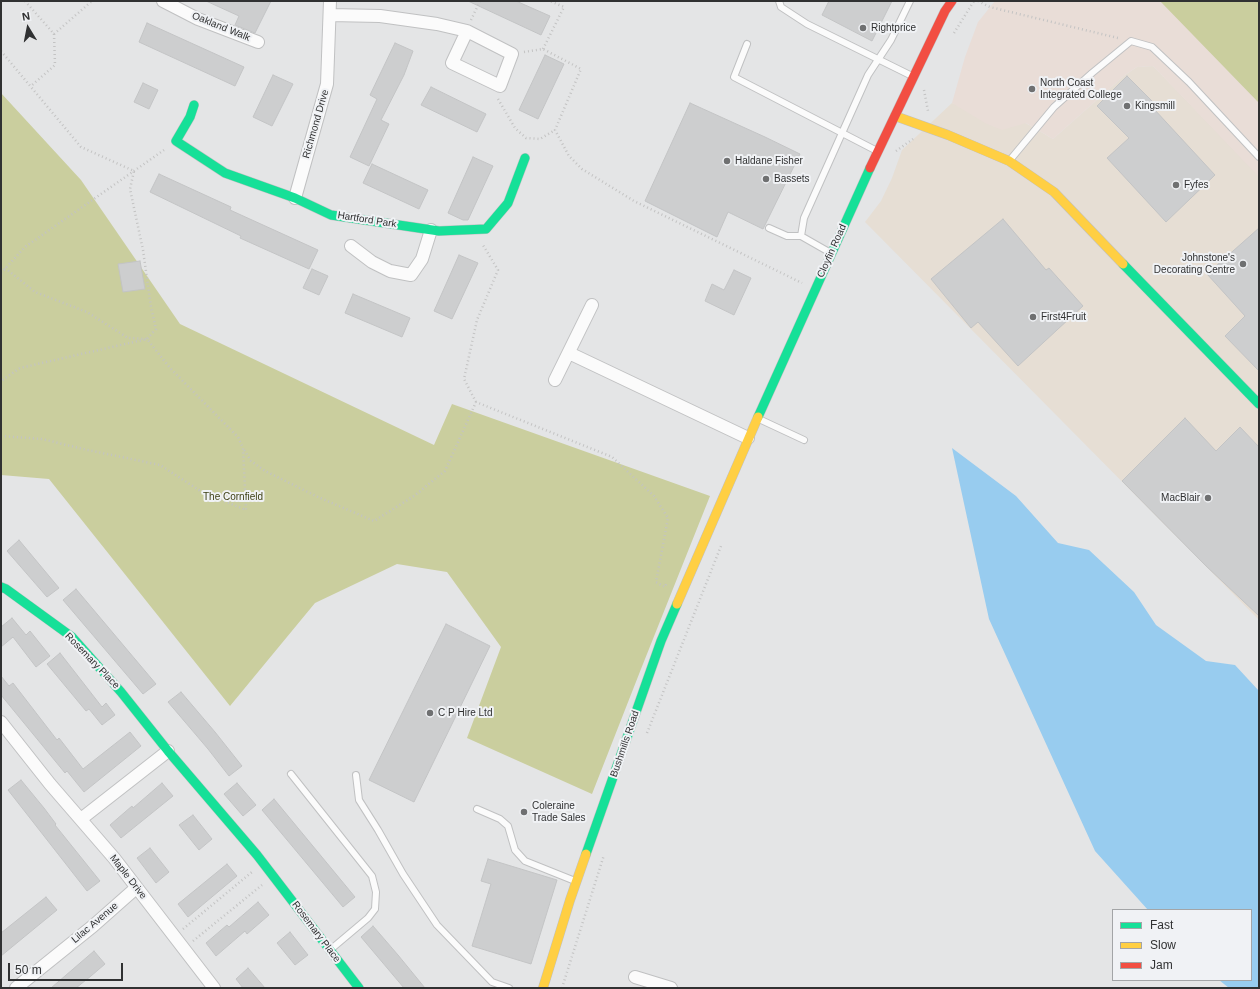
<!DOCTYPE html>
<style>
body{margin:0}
#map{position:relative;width:1260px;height:989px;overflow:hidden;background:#e4e5e6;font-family:Arial,sans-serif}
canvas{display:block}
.frame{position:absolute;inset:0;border:2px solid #303132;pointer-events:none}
.legend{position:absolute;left:1112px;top:909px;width:140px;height:72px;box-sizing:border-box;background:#f0f2f5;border:1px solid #a3a5a7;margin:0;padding:5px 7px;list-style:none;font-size:12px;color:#303132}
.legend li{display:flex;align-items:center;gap:8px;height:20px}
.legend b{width:20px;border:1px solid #a3a5a7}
.north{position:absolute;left:8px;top:8px;width:40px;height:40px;-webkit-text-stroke:3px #f0f2f5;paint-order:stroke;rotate:350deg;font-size:11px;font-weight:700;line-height:16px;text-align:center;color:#303132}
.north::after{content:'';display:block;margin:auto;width:14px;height:18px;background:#303132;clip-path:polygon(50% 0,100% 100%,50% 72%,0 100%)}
.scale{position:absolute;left:8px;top:963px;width:115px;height:18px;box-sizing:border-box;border:2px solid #303132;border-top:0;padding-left:5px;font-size:12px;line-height:14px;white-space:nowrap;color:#303132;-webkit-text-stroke:3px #f0f2f5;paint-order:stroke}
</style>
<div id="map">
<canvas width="1260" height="989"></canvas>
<div class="frame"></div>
<ul class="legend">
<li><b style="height:5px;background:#16e098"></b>Fast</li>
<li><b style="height:5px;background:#ffcf43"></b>Slow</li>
<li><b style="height:5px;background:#f24e42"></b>Jam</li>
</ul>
<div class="north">N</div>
<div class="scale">50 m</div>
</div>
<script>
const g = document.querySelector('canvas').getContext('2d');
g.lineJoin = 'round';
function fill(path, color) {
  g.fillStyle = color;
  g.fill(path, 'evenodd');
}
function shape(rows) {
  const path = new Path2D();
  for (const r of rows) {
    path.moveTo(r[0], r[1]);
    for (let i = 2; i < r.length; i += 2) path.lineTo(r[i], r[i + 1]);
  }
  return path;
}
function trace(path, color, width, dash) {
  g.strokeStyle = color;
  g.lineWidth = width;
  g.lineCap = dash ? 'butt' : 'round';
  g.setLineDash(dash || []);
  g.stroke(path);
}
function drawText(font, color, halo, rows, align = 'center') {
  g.font = font + ' Arial,sans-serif';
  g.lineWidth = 4;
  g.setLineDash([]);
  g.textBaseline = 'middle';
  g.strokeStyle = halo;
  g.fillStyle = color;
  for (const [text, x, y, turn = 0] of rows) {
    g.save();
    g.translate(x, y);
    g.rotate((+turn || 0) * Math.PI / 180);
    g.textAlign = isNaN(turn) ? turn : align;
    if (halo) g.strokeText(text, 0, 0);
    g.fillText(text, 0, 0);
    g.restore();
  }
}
fill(shape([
 [1153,66,1259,175,1259,620,865,222,881,201,892,178,902,150,952,103,1024,122,1053,139,1125,75,1137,67]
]), '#e6ded4');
fill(shape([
 [995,1,1259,1,1259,177,1153,66,1137,67,1125,75,1053,139,1026,123,1002,130,985,123,952,103,965,57,978,22]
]), '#e9ddd7');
fill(shape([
 [1160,1,1259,1,1259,103],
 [1,93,81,180,180,324,434,445,452,404,710,496,641,669,592,794,467,738,501,647,447,572,397,564,315,603,230,706,49,479,1,475]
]), '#cace9e');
fill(shape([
 [952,448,1016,496,1058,543,1089,550,1134,592,1156,625,1206,661,1235,665,1259,691,1259,988,1229,988,1219,980,1251,980,1251,910,1148,910,1095,851,989,619]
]), '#98ccef');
const building = shape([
 [206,1,271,1,255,33,235,25,239,16,206,1],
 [468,1,516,1,550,16,541,35,468,1],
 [829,1,892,1,872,41,822,15,829,1],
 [147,23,244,67,235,86,139,42,147,23],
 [395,43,413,51,404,75,381,120,389,124,369,166,350,157,377,99,370,95,395,43],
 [545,55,564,64,538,119,519,110,545,55],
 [273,75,293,84,272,126,253,117,273,75],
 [1127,76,1157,106,1154,109,1215,175,1166,222,1107,158,1129,138,1097,106,1127,76],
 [143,83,158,90,149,109,134,102,143,83],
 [431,87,486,114,477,132,421,105,431,87],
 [690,103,765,137,800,154,763,229,728,212,717,237,645,201,690,103],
 [473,157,493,166,468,220,463,220,448,213,473,157],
 [372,164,428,190,419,209,363,183,372,164],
 [159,174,231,207,230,210,318,250,309,269,240,238,241,236,150,192,159,174],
 [1003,219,1046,270,1049,268,1083,306,1018,366,978,322,971,328,931,279,1003,219],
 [1259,228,1259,371,1225,336,1245,316,1207,274,1259,228],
 [459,255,478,263,452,319,434,311,459,255],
 [140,261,145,289,123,292,118,264,140,261],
 [312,269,328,276,319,295,303,288,312,269],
 [734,270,751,278,734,315,705,301,712,284,724,290,734,270],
 [353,294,410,318,402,337,345,313,353,294],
 [1185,418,1216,451,1240,427,1259,447,1259,616,1206,566,1122,481,1185,418],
 [19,540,59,588,47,597,7,551,19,540],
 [76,589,156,684,143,694,63,600,76,589],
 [12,618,26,635,30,631,50,656,36,667,13,637,1,647,1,627,12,618],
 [446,624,490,646,414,802,369,780,446,624],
 [60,653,102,707,106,703,115,715,102,725,89,709,86,711,47,664,60,653],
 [1,676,9,686,13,683,57,740,59,738,83,769,130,732,141,746,84,792,67,771,65,773,1,695,1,676],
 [181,692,215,732,242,766,229,776,208,749,168,702,181,692],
 [21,780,44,808,56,824,55,825,100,881,87,891,8,790,21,780],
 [162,783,173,796,121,838,110,825,132,806,133,808,162,783],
 [237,783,256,805,243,816,224,794,237,783],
 [274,799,355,897,343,907,262,810,274,799],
 [193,815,212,839,199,850,179,825,193,815],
 [150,848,169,872,156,883,137,858,150,848],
 [488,859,557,880,531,964,472,946,491,884,481,881,488,859],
 [227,864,237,876,188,917,178,904,227,864],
 [46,897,57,910,1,956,1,933,46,897],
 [258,902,269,915,247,934,245,931,216,956,206,943,227,925,229,927,258,902],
 [373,926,398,955,425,988,404,988,361,937,373,926],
 [290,932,308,955,295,965,277,943,290,932],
 [94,951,105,964,91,976,76,988,51,988,94,951],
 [248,968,265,988,243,988,236,979,248,968]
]);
fill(building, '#cdcecf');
trace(building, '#c3c4c5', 1);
const lane = shape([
 [779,1,781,7,807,24,912,76],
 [747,44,734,77,877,151],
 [1010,160,1054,107,1092,73,1131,41,1152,47,1189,82,1259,157],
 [769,228,787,236,801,236,829,252],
 [801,236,804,218,868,75,891,40,910,1],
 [759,419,804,440],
 [291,774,372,876,376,892,375,909,368,918,330,950],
 [356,775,359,800,378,830,403,874,437,925,492,982,509,988],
 [477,809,500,819,508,826,515,850,525,861,575,881]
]);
const street = shape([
 [163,1,198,19,258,42],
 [330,15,380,16,437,24,467,31,512,54,500,86,452,63,467,31],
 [295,198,327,84,330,1],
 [351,246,372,262,390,271,411,275,422,259,431,230],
 [569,353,748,438],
 [555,380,592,305],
 [1,722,50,784,114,858,214,988],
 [81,819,168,751],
 [635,977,671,988],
 [16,988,93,926,136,888]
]);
const fast = shape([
 [194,105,190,117,176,141,225,173,295,198,331,215,439,231,486,229,508,203,525,158],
 [1123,264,1259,404],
 [758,417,870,168],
 [1,587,6,589,72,637,121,692,168,751,257,855,359,988],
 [586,854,661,641,677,604]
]);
const slow = shape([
 [895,116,948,135,1009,161,1054,192,1123,264],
 [677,604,758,417],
 [543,988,570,900,586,854]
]);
const jam = shape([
 [870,168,945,11,952,1]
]);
trace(lane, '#c0c1c2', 8);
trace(street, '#c0c1c2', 14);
trace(fast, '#c0c1c2', 10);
trace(slow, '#c0c1c2', 10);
trace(jam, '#c0c1c2', 10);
trace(shape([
 [25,1,54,34,55,65,31,86],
 [978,1,990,7,1118,38],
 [471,20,480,1],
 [954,33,974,1],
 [54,34,92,1],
 [543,49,564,7,550,1],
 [1,51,81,147,134,171,130,189,143,250,151,307,156,329,147,339,20,368,1,381],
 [524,52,543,49,581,69,555,130,569,156,582,169,634,201,802,283],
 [924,90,928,111],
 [498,99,515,128,526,138,540,139,555,130],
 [896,151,913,139],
 [5,268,35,292,87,312,128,338,147,339,170,368,238,437,243,448],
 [1,273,25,247,164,150],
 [476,402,464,379,477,320,498,270,483,245],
 [1,436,42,439,83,449,160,465,202,492,246,510,243,448,251,461,265,471,318,497,374,521,414,496,445,471,476,402,612,457,654,496,668,518,656,582,665,587,667,582],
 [647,733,721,546],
 [183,929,252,872],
 [193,941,262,885],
 [562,988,604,855]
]), '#c3c3c3', 2.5, [1, 3]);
trace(lane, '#fbfbfb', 6);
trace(street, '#fbfbfb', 12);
trace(fast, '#16e098', 9);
trace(slow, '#ffcf43', 9);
trace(jam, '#f24e42', 9);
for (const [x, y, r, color] of [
 [863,28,4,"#6f7071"],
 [1032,89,4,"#6f7071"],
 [1127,106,4,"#6f7071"],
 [727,161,4,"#6f7071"],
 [766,179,4,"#6f7071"],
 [1176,185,4,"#6f7071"],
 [1243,264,4,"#6f7071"],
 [1033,317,4,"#6f7071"],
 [1208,498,4,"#6f7071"],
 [430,713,4,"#6f7071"],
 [524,812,4,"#6f7071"]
]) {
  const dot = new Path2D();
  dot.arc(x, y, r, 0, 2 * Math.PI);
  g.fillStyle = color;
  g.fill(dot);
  trace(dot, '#f0f2f5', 1.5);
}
drawText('10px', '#303132', '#f0f2f5', [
 ["Oakland Walk",221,27,22],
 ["Richmond Drive",316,124,-74],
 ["Hartford Park",367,220,9],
 ["Cloyfin Road",832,251,-66],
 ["Rosemary Place",92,661,46],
 ["Bushmills Road",625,744,-71],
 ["Maple Drive",128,877,52],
 ["Lilac Avenue",95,923,-40],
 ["Rosemary Place",316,932,53]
]);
drawText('10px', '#303132', '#f0f2f5', [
 ["Rightprice",871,28],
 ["North Coast",1040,83],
 ["Integrated College",1040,95],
 ["Kingsmill",1135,106],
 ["Haldane Fisher",735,161],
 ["Bassets",774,179],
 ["Fyfes",1184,185],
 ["Johnstone's",1235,258,"right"],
 ["Decorating Centre",1235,270,"right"],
 ["First4Fruit",1041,317],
 ["MacBlair",1200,498,"right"],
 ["C P Hire Ltd",438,713],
 ["Coleraine",532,806],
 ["Trade Sales",532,818]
], 'left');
drawText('10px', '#3d4014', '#f0f2f5', [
 ["The Cornfield",233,497]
]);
</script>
